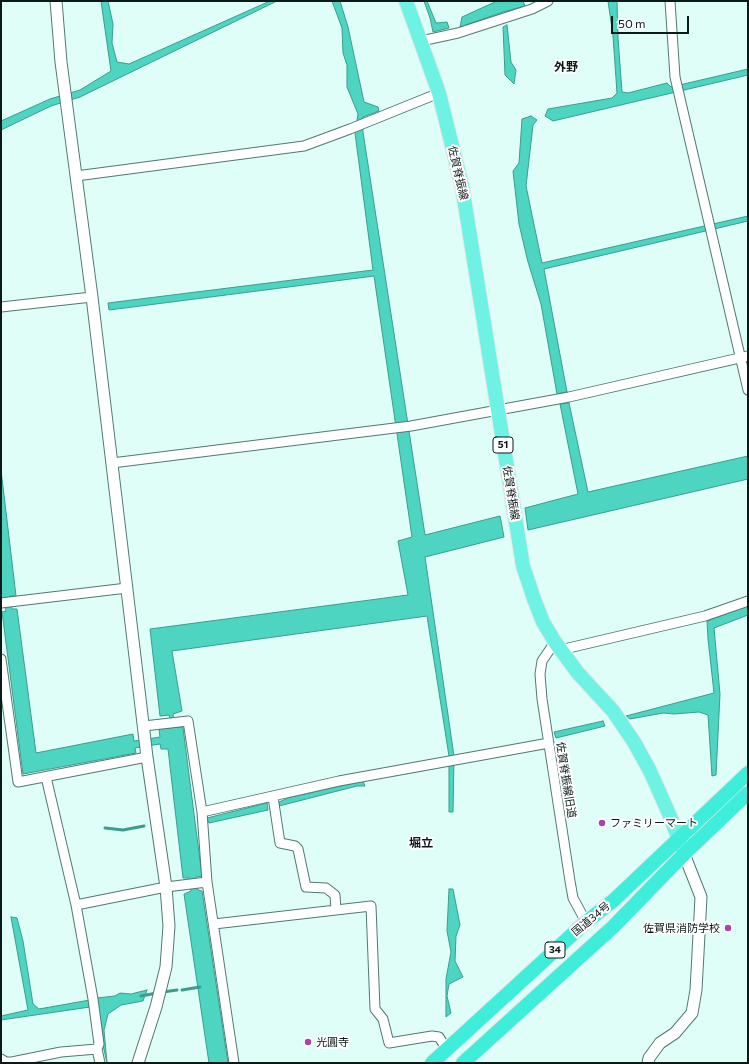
<!DOCTYPE html>
<meta charset="utf-8">
<style>
body{margin:0}
#map{position:relative;width:749px;height:1064px;overflow:hidden;background:#defef7;font-family:Commissioner,sans-serif}
canvas{display:block}
.frame{position:absolute;inset:0;border:2px solid #0a1a17;pointer-events:none}
.scale{position:absolute;left:611px;top:16px;width:78px;height:18px;box-sizing:border-box;border:2px solid #0a1a17;border-top:0;padding-left:5px;font-size:12px;line-height:14px;white-space:nowrap;color:#0a1a17;-webkit-text-stroke:3px #fff;paint-order:stroke}
</style>
<div id="map">
<canvas width="749" height="1064"></canvas>
<div class="frame"></div>
<div class="scale">50 m</div>
</div>
<script>
const g = document.querySelector('canvas').getContext('2d');
g.lineJoin = 'round';
function fill(path, color) {
  g.fillStyle = color;
  g.fill(path, 'evenodd');
}
function shape(rows) {
  const path = new Path2D();
  for (const r of rows) {
    path.moveTo(r[0], r[1]);
    for (let i = 2; i < r.length; i += 2) path.lineTo(r[i], r[i + 1]);
  }
  return path;
}
function trace(path, color, width, dash) {
  g.strokeStyle = color;
  g.lineWidth = width;
  g.lineCap = dash ? 'butt' : 'round';
  g.setLineDash(dash || []);
  g.stroke(path);
}
function drawText(font, color, halo, rows, align = 'center') {
  g.font = font + ' Commissioner,"Noto Sans JP",sans-serif';
  g.lineWidth = 4;
  g.setLineDash([]);
  g.textBaseline = 'middle';
  g.strokeStyle = halo;
  g.fillStyle = color;
  for (const [text, x, y, turn = 0] of rows) {
    g.save();
    g.translate(x, y);
    g.rotate((+turn || 0) * Math.PI / 180);
    g.textAlign = isNaN(turn) ? turn : align;
    if (halo) g.strokeText(text, 0, 0);
    g.fillText(text, 0, 0);
    g.restore();
  }
}
const water = shape([
 [101,1,108,1,113,24,112,43,117,62,129,64,270,1,277,1,80,97,51,106,1,130,1,121,50,99,80,90,111,71,101,1],
 [332,1,340,1,348,27,364,102,378,107,379,111,363,117,363,132,425,535,500,516,504,537,425,557,454,756,453,812,449,812,449,756,427,616,172,651,182,711,173,714,174,727,181,727,183,728,202,876,196,877,198,890,202,891,228,1063,209,1063,184,894,191,891,189,878,183,878,168,749,161,749,160,744,135,748,136,753,23,774,2,612,6,611,4,598,1,599,1,470,16,596,10,596,12,609,17,609,36,753,133,734,134,741,160,737,159,729,172,728,169,715,160,716,150,629,408,595,398,541,412,537,374,276,109,310,108,303,373,270,355,133,358,114,347,87,347,65,343,53,342,28,332,1],
 [424,1,427,1,436,23,447,22,449,28,433,32,430,18,424,1],
 [497,1,523,1,525,6,503,12,460,27,462,17,497,1],
 [608,1,617,1,618,38,622,92,628,93,667,83,671,87,748,69,748,75,553,121,545,116,548,109,612,98,617,93,613,36,608,1],
 [507,25,511,62,516,70,514,84,505,75,503,27,507,25],
 [531,116,537,120,533,125,526,186,542,263,748,216,748,221,544,269,567,392,557,394,541,304,528,262,519,224,513,171,519,163,522,119,531,116],
 [569,403,588,492,748,456,748,479,528,530,525,508,578,494,560,404,569,403],
 [748,606,748,615,714,628,720,694,716,775,712,776,708,715,699,712,674,714,663,713,630,719,626,716,714,693,708,639,707,621,748,606],
 [603,721,605,726,556,738,554,732,603,721],
 [363,781,365,786,357,786,279,806,279,802,288,798,363,781],
 [267,803,268,810,209,823,207,818,267,803],
 [449,889,453,889,460,925,456,936,455,961,463,977,449,984,447,996,451,1013,446,1017,446,979,451,952,447,931,449,889],
 [11,917,17,918,23,941,33,1004,39,1009,90,1000,90,1007,1,1020,1,1016,28,1010,11,917],
 [147,990,143,1001,121,1005,108,1014,104,1030,107,1063,101,1036,97,998,115,996,120,993,131,994,147,990]
]);
fill(water, '#4ed5c1');
trace(water, '#3a9d8e', 1);
trace(shape([
 [105,828,123,830,144,826],
 [182,990,200,987],
 [163,992,177,990],
 [141,996,157,993]
]), '#3a9d8e', 3);
const minor = shape([
 [670,1,675,77,748,390],
 [421,41,458,33,532,9,548,1],
 [76,176,304,146,350,129,439,93],
 [1,307,92,297],
 [112,463,411,426,569,397,748,356],
 [1,603,127,588],
 [555,642,542,661,540,674,542,699,570,881,573,898,586,922],
 [560,650,705,616,748,601],
 [1,659,18,782,147,757],
 [144,726,188,721,202,812,207,882,234,1063],
 [273,797,280,843,295,846,298,849,306,887,326,888,335,895,336,910],
 [202,812,339,781,549,743],
 [76,905,166,887,207,882],
 [214,924,371,906,375,1009,383,1019,389,1043,432,1036,439,1037,447,1050],
 [97,1049,100,1063],
 [1,1059,6,1062,12,1062,61,1052,97,1049,99,1044,93,999,76,905,46,777]
]);
const tertiary = shape([
 [56,1,61,62,92,297,147,757,166,887,169,926,166,967,156,1007,138,1063],
 [648,1063,649,1058,660,1043,675,1033,692,1013,696,990,701,897,684,854]
]);
const primary = shape([
 [406,1,439,93,462,186,523,566,534,599,543,622,555,642,578,673,613,711,634,742,650,771,670,816,682,848]
]);
const trunk = shape([
 [432,1063,586,922,614,900,748,773],
 [463,1063,613,927,684,854,748,793]
]);
trace(minor, '#537871', 11);
trace(tertiary, '#537871', 13);
trace(primary, '#e6e8e8', 16);
trace(trunk, '#e6e8e8', 16);
trace(minor, '#fff', 9);
trace(tertiary, '#fff', 11);
trace(primary, '#6ef2e3', 14);
trace(trunk, '#3eeeda', 14);
for (const [x, y, r, color] of [
 [602,823,4,"#ad43a3"],
 [728,928,4,"#ad43a3"],
 [308,1042,4,"#ad43a3"]
]) {
  const dot = new Path2D();
  dot.arc(x, y, r, 0, 2 * Math.PI);
  g.fillStyle = color;
  g.fill(dot);
  trace(dot, '#fff', 1.5);
}
for (const [x, y, w] of [
 [503,445,20],
 [555,950,20]
]) {
  const box = new Path2D();
  box.roundRect(x - w / 2, y - 8, w, 16, 3);
  g.fillStyle = '#fff';
  g.fill(box);
  trace(box, '#0a1a17', 1);
}
drawText('bold 10px', '#0a1a17', null, [
 ["51",503,445],
 ["34",555,950]
]);
drawText('11px', '#0a1a17', '#fff', [
 ["佐賀脊振線",458,173,77],
 ["佐賀脊振線",511,493,81],
 ["佐賀脊振線旧道",566,780,81],
 ["国道34号",591,919,-40]
]);
drawText('11px', '#0a1a17', '#fff', [
 ["ファミリーマート",610,823],
 ["佐賀県消防学校",720,928,"right"],
 ["光圓寺",316,1042]
], 'left');
drawText('bold 12px', '#0a1a17', '#fff', [
 ["外野",566,67],
 ["堀立",421,843]
]);
</script>
